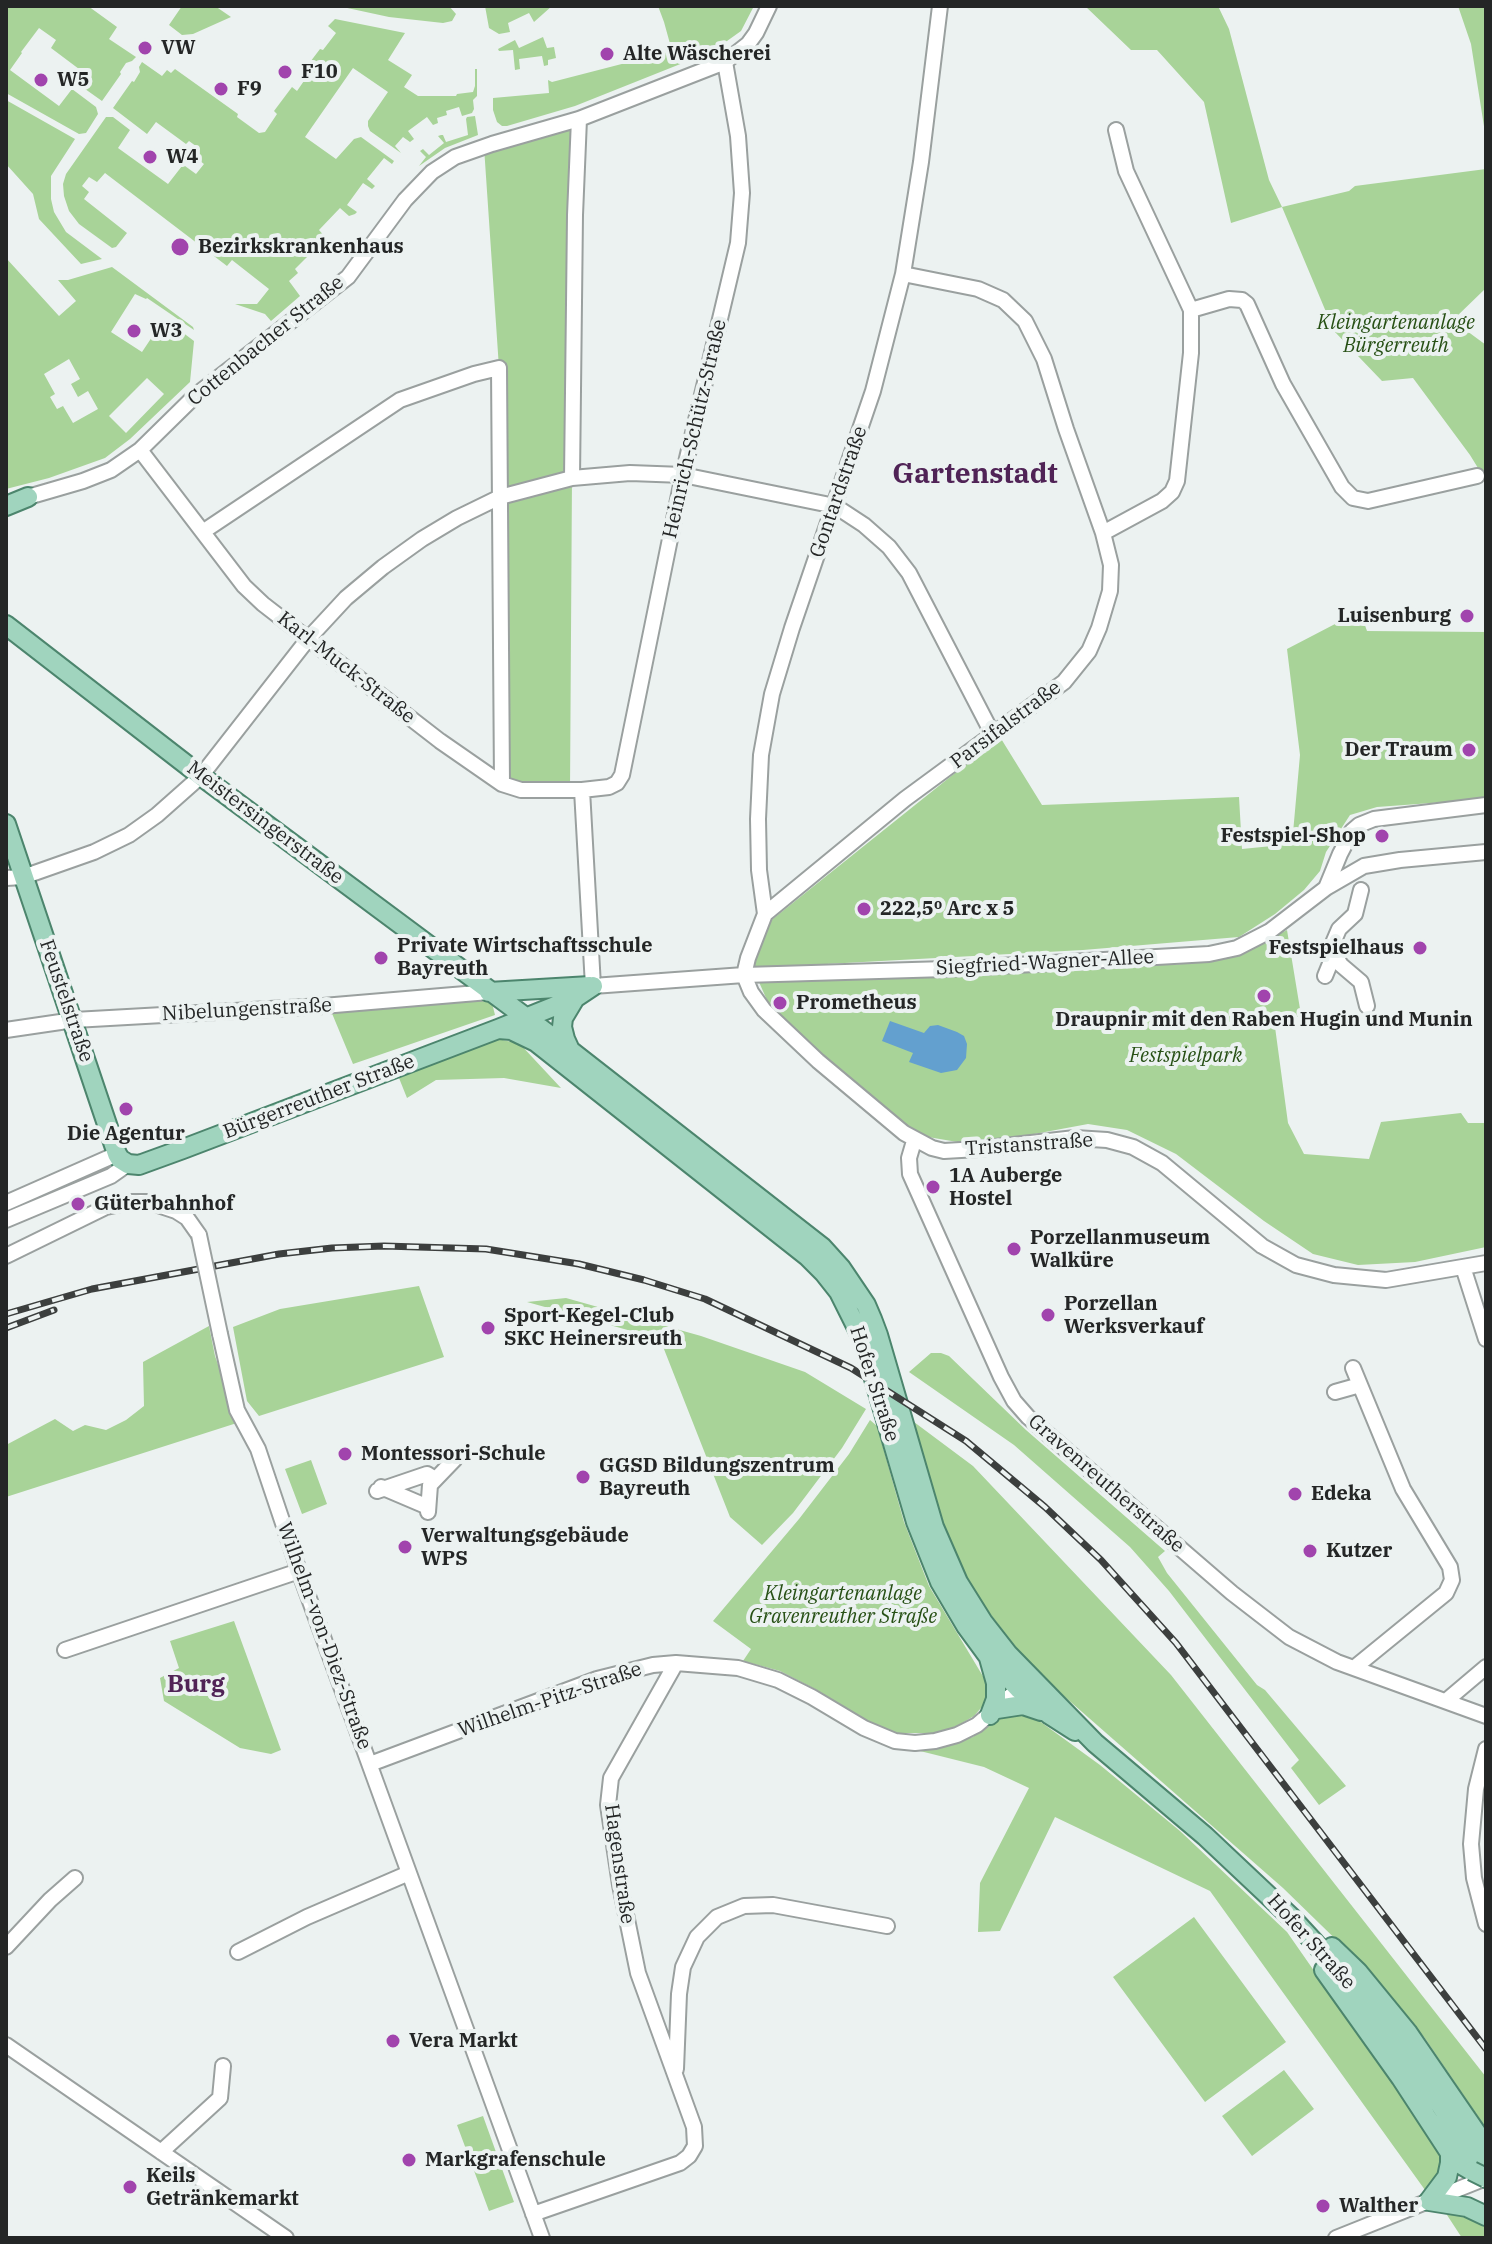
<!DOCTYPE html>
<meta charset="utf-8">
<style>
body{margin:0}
#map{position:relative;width:1492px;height:2244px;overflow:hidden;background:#ecf2f1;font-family:"IBM Plex Serif",serif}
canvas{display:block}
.frame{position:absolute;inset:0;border:8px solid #242626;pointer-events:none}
</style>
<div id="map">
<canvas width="1492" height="2244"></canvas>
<div class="frame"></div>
</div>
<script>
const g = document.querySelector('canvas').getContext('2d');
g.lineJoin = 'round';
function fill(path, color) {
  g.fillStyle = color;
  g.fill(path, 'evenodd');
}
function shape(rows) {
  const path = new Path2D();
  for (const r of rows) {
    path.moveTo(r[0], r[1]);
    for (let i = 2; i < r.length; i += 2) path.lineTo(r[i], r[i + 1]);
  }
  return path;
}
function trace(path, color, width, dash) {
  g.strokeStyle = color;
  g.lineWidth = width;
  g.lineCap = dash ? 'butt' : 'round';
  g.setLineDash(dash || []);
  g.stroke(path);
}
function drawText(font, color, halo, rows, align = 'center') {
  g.font = font + ' "IBM Plex Serif",serif';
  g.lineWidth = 8;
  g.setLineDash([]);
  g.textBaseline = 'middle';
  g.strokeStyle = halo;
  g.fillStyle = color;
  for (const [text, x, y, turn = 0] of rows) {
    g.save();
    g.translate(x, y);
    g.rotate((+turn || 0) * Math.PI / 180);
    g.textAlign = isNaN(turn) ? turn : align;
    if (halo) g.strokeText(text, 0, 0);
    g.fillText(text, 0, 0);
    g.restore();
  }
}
fill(shape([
 [6,6,88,6,117,27,109,39,136,57,132,61,126,63,120,72,121,74,102,101,71,79,79,69,51,48,56,40,39,28,21,52,22,53,10,70,59,106,72,89,96,107,98,114,86,133,79,134,6,93],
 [182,6,215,6,231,17,193,34,182,35,169,25],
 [338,6,449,6,456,14,452,21,443,23,389,17],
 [485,6,540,6,542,8,552,6,534,22,529,13,508,23,510,32,499,34,489,28],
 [658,6,754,6,741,31,713,51,575,106,507,126,502,126,497,122,493,110,493,98,549,93,548,80,552,82,672,51,664,22],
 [1085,6,1218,6,1229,29,1269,180,1282,207,1349,191,1355,186,1486,169,1486,288,1453,320,1448,317,1486,345,1486,481,1470,455,1413,378,1382,381,1334,331,1282,207,1231,223,1204,102,1157,50,1131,50],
 [1458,6,1486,6,1486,139,1471,44],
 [335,19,405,33,388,60,412,75,404,87,418,96,456,96,457,94,473,92,475,86,475,69,477,69,477,96,473,100,474,109,472,113,462,116,459,107,446,111,447,115,437,118,438,123,433,125,427,117,408,131,414,139,410,142,403,137,395,146,401,153,370,131,368,126,368,121,388,92,353,68,305,137,336,159,354,139,361,137,394,161,392,164,384,158,367,179,375,186,372,189,363,183,347,205,357,212,355,214,349,216,340,208,319,230,326,238,295,269,298,273,289,281,300,296,271,321,265,314,235,304,257,304,269,289,232,260,227,266,105,173,97,182,89,177,82,186,89,192,84,199,127,233,116,247,112,248,79,224,69,211,64,196,63,184,66,174,106,117,113,117,130,130,118,148,168,184,182,166,185,166,196,174,204,164,195,157,200,149,189,141,186,144,156,122,147,134,113,108,132,81,134,82,140,72,139,67,142,62,162,76,167,70,171,73,175,69,238,114,237,117,259,133,265,132,277,114,274,111,292,87,297,91,306,78,301,74,320,49,323,50,336,33,328,26],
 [543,37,547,48,554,47,556,58,548,60,548,65,544,66,542,56,519,59,520,69,515,70,513,50,499,51,498,49,515,40,519,48],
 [6,100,75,139,51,176,51,199,54,212,66,232,102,259,81,264,39,219,33,194,6,164],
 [475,116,478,135,445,148,419,166,426,157,420,151,423,149,429,155,444,143,438,136,441,135,443,135,446,142,468,135,466,119,467,117],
 [578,119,572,477,570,790,502,783,499,368,484,147],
 [6,258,59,316,76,301,58,280,68,280,112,267,193,327,194,330,147,298,146,299,135,294,111,332,142,352,160,325,163,323,170,323,194,341,190,382,130,439,105,458,49,478,6,489],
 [69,359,80,379,71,384,78,397,88,391,98,409,73,423,63,406,57,409,50,397,55,394,44,374],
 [147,378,164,394,126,433,109,416],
 [1360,611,1367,631,1486,632,1486,799,1377,807,1350,815,1326,852,1320,871,1304,890,1275,914,1239,937,1083,950,753,968,756,943,764,926,1000,737,1042,805,1239,797,1242,849,1292,844,1300,755,1287,649],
 [1287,930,1301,1015,1275,1027,1288,1123,1304,1154,1369,1159,1381,1122,1461,1113,1468,1123,1486,1123,1486,1247,1415,1262,1358,1265,1313,1254,1264,1221,1176,1154,1127,1130,1088,1124,975,1145,928,1137,905,1127,844,1078,770,1007,759,982,1183,964,1210,961,1254,947],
 [490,995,495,1015,353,1064,331,1011],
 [490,1037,520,1044,561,1088,504,1078,436,1080,407,1098,397,1073],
 [419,1286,444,1357,259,1416,247,1401,233,1327,280,1309],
 [566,1298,701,1336,805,1372,866,1409,842,1448,793,1513,762,1545,730,1517,660,1339,527,1302],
 [209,1326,215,1356,233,1408,240,1422,6,1497,6,1445,55,1419,73,1431,85,1425,106,1430,126,1420,144,1406,143,1362],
 [931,1353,941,1353,949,1356,1026,1430,1165,1551,1158,1557,1167,1573,1257,1685,1265,1690,1346,1786,1319,1805,1291,1768,1299,1760,1169,1591,1130,1547,1014,1445,909,1372],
 [870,1420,877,1426,904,1522,929,1586,984,1678,989,1689,988,1700,974,1716,957,1726,935,1733,894,1733,880,1728,815,1689,780,1671,743,1661,751,1649,713,1621,799,1519,849,1454],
 [914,1422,973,1466,1171,1675,1486,2077,1486,2128,1424,2037,1358,1961,1283,1888,1065,1697,1019,1651,974,1593,940,1520],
 [311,1460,327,1504,302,1514,285,1469],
 [234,1621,281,1750,271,1754,240,1748,164,1701,160,1678,179,1668,170,1641],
 [1027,1712,1100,1765,1180,1831,1287,1932,1443,2156,1439,2179,1425,2190,1210,1891,1055,1817,1000,1931,978,1932,980,1883,1029,1788,984,1767,920,1751,973,1737,997,1717],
 [1194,1917,1286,2042,1205,2102,1113,1977],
 [1284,2070,1314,2109,1252,2156,1222,2116],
 [483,2116,514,2202,489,2211,457,2125],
 [1461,2212,1486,2224,1486,2238,1462,2238,1447,2215]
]), '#a8d398');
fill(shape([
 [890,1021,924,1033,930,1026,938,1025,957,1032,964,1036,967,1044,966,1058,957,1070,941,1073,909,1062,913,1053,882,1041]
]), '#63a0cf');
const minor = shape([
 [1191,310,1229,299,1242,300,1247,304,1283,384,1342,487,1353,498,1368,501,1477,476],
 [140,450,244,586,263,604,440,741,502,784,521,790,582,790,609,787,617,783,622,775,683,475,738,243,742,193,738,136,725,62],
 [572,478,575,215,579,119],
 [28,497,83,481,111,470,140,450,196,395,348,277,405,200,432,172,455,157,492,144,579,119,725,62,748,44,756,33,769,6],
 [204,531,400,400,474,374,499,368,502,784],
 [1103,533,1162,501,1172,492,1177,481,1191,353,1191,310,1126,171,1116,130],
 [582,790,593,986,744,975,946,969,1209,954,1237,948,1270,931,1326,888,1364,866,1400,860,1486,852],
 [6,878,23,877,94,852,129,835,157,815,201,776,308,639,346,598,383,567,422,539,457,518,500,497,572,478,630,473,683,475,835,506,864,525,889,547,909,573,993,735],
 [1326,888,1340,854,1352,831,1359,825,1374,819,1486,805],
 [765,914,905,799,1064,682,1089,651,1099,628,1110,591,1111,565,1103,533,1066,429,1044,359,1025,321,1003,300,978,289,903,274],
 [1334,954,1341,965,1361,982,1367,1006],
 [744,975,748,958,765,914,759,870,758,819,761,755,772,694,792,628,873,391,903,274,921,162,940,6],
 [744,975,751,992,764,1010,818,1061,904,1133,932,1148,944,1151,978,1149,1075,1138,1107,1140,1133,1147,1162,1163,1262,1246,1296,1265,1334,1275,1386,1280,1486,1263],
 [1325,976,1334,954,1333,943,1339,929,1355,914,1361,890],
 [6,1030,74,1020,323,1006,489,992],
 [914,1141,909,1158,910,1174,1001,1377,1014,1401,1028,1417,1232,1593,1289,1637,1337,1662,1486,1716],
 [6,1203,117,1154],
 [6,1220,111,1176,128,1164],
 [6,1256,106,1207,130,1202,149,1202,176,1211,187,1218,199,1235],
 [1463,1267,1486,1339],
 [220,1334,237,1410,258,1449,299,1571,542,2238],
 [1353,1368,1403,1489,1450,1567,1452,1580,1446,1593,1354,1668],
 [1335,1392,1360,1385],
 [381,1487,428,1507],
 [377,1491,427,1474,435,1479],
 [428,1512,430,1485,455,1459],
 [65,1650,299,1571],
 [1447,1700,1486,1667],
 [1486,1749,1476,1789,1471,1844,1474,1878,1486,1924],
 [370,1764,597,1679,653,1665,676,1663,738,1668,778,1680,812,1697,864,1728,895,1741,915,1743,935,1741,957,1735,977,1725,1024,1684],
 [6,1947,50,1900,75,1878],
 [238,1952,307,1917,409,1873],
 [6,2045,286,2238],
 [676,2069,679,1994,683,1967,697,1937,717,1917,744,1906,773,1905,887,1926],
 [161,2152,220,2098,223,2066],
 [533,2214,680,2163,689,2156,695,2146,694,2127,638,1973,620,1885,608,1805,611,1778,676,1663],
 [1336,2238,1486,2178]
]);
const major = shape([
 [6,506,28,497],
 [6,625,201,776,571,1051,822,1247,841,1268,866,1305,872,1319,878,1335,934,1527,958,1582,983,1622,1008,1654,1095,1743,1205,1836,1291,1917,1314,1942,1347,1980,1395,2041,1441,2106,1486,2178],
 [6,824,117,1154,120,1159,128,1164,139,1165,183,1149,498,1029,575,998,593,986],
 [489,992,590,986],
 [498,1029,511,1030,536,1042,807,1256,824,1273,839,1292,862,1338,916,1522,940,1582,966,1626,988,1656,1019,1689,1050,1715,1075,1731],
 [570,1050,565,1039,562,1027,563,1018,575,998],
 [989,1658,996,1683,996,1699,990,1715],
 [997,1709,1023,1705,1041,1711],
 [1332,1947,1358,1972,1408,2033,1480,2138,1486,2154],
 [1324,1970,1401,2078,1450,2153,1460,2164,1472,2171],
 [1429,2201,1467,2207,1486,2216],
 [1429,2201,1447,2177,1450,2163,1450,2153]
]);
trace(minor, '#9aa09f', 18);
trace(major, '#4c856d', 22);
trace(minor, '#fff', 14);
trace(major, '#a0d4be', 18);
const rail = shape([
 [6,1314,92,1289,279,1254,332,1248,384,1246,486,1249,579,1264,644,1280,705,1299,851,1368,966,1441,1045,1507,1101,1560,1176,1643,1486,2049],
 [6,1328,54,1310]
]);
trace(rail, '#3c3f3e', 7);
trace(rail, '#ecf2f1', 4, [12]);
const minorBridge = shape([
 [199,1235,220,1334]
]);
const majorBridge = shape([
 [1472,2171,1486,2178]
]);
trace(minorBridge, '#9aa09f', 18, []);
trace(majorBridge, '#4c856d', 22, []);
trace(minorBridge, '#fff', 14);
trace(majorBridge, '#a0d4be', 18);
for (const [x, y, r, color] of [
 [145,48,8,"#a144ad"],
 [607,54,8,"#a144ad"],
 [285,72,8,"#a144ad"],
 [41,80,8,"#a144ad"],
 [221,89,8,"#a144ad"],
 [150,157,8,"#a144ad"],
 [180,247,10,"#a144ad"],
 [134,331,8,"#a144ad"],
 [1467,616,8,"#a144ad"],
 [1469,750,8,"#a144ad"],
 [1382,836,8,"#a144ad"],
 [864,909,8,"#a144ad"],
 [1420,948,8,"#a144ad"],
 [381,958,8,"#a144ad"],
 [1264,996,8,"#a144ad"],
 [780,1003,8,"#a144ad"],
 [126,1109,8,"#a144ad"],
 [933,1187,8,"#a144ad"],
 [78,1204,8,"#a144ad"],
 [1014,1249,8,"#a144ad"],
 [1048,1315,8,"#a144ad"],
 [488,1328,8,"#a144ad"],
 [345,1454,8,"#a144ad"],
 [583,1477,8,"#a144ad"],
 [1295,1494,8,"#a144ad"],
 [405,1547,8,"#a144ad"],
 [1310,1551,8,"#a144ad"],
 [393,2041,8,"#a144ad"],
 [409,2160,8,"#a144ad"],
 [130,2187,8,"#a144ad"],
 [1323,2206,8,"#a144ad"]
]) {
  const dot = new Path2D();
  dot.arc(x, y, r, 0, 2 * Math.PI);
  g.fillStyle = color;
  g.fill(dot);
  trace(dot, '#ecf2f1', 3);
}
drawText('bold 20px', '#242626', '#ecf2f1', [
 ["VW",161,48],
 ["Alte Wäscherei",623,54],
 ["F10",301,72],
 ["W5",57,80],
 ["F9",237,89],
 ["W4",166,157],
 ["Bezirkskrankenhaus",198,247],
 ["W3",150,331],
 ["Luisenburg",1451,616,"right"],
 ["Der Traum",1453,750,"right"],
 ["Festspiel-Shop",1366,836,"right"],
 ["222,5º Arc x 5",880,909],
 ["Private Wirtschaftsschule",397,946],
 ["Bayreuth",397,969],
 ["Festspielhaus",1404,948,"right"],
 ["Prometheus",796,1003],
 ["Draupnir mit den Raben Hugin und Munin",1264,1020,"center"],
 ["Die Agentur",126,1134,"center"],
 ["1A Auberge",949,1176],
 ["Hostel",949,1199],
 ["Güterbahnhof",94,1204],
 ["Porzellanmuseum",1030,1238],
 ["Walküre",1030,1261],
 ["Porzellan",1064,1304],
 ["Werksverkauf",1064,1327],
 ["Sport-Kegel-Club",504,1316],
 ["SKC Heinersreuth",504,1339],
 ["Montessori-Schule",361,1454],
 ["GGSD Bildungszentrum",599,1466],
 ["Bayreuth",599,1489],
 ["Edeka",1311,1494],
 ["Verwaltungsgebäude",421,1536],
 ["WPS",421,1559],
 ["Kutzer",1326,1551],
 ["Vera Markt",409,2041],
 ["Markgrafenschule",425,2160],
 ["Keils",146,2176],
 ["Getränkemarkt",146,2199],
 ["Walther",1339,2206]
], 'left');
drawText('italic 20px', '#275015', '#ecf2f1', [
 ["Kleingartenanlage",1396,323],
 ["Bürgerreuth",1396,346],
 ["Festspielpark",1186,1056],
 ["Kleingartenanlage",843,1594],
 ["Gravenreuther Straße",843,1617]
]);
drawText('20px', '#242626', '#ecf2f1', [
 ["Cottenbacher Straße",266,341,-39],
 ["Heinrich-Schütz-Straße",695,429,-77],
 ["Gontardstraße",839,492,-71],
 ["Karl-Muck-Straße",346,668,38],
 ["Parsifalstraße",1006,725,-37],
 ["Meistersingerstraße",265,823,37],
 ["Siegfried-Wagner-Allee",1045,963,-3],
 ["Feustelstraße",66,1001,71],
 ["Nibelungenstraße",247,1010,-3],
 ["Bürgerreuther Straße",319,1097,-21],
 ["Tristanstraße",1029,1145,-4],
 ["Hofer Straße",874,1384,72],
 ["Gravenreutherstraße",1106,1484,41],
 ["Wilhelm-von-Diez-Straße",324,1636,70],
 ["Wilhelm-Pitz-Straße",550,1700,-19],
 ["Hagenstraße",619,1864,82],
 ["Hofer Straße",1311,1942,48]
]);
drawText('bold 24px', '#502356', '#ecf2f1', [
 ["Burg",196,1685]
]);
drawText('bold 28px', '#502356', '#ecf2f1', [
 ["Gartenstadt",975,475]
]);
</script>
